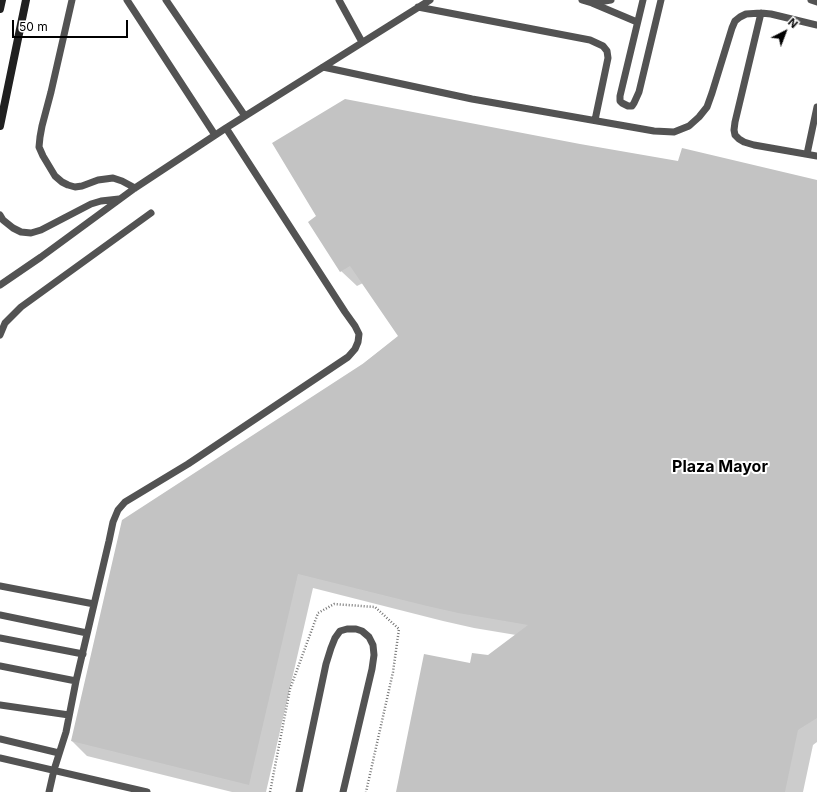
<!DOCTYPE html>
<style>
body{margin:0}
#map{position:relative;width:817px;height:792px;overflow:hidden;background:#fff;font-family:Inter,sans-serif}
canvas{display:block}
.north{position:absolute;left:765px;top:12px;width:40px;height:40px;-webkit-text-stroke:3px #fff;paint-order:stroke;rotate:42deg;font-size:11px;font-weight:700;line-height:16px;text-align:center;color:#000}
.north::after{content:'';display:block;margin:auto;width:14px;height:18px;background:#000;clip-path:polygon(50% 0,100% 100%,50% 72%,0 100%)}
.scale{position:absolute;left:12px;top:20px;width:116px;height:18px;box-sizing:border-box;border:2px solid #000;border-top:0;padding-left:5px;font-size:12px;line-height:14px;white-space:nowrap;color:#000;-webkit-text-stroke:3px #fff;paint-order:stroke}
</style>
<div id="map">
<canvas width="817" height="792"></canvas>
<div class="north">N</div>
<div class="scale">50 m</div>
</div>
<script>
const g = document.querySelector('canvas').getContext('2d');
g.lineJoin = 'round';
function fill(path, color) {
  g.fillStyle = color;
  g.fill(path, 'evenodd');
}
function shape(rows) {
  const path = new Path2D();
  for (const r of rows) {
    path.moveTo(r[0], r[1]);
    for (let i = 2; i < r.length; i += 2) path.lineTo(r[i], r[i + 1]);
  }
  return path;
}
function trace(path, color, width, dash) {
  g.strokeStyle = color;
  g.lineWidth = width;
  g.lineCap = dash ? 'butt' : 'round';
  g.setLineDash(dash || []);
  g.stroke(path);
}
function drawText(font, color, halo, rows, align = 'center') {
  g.font = font + ' Inter,sans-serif';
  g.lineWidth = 4;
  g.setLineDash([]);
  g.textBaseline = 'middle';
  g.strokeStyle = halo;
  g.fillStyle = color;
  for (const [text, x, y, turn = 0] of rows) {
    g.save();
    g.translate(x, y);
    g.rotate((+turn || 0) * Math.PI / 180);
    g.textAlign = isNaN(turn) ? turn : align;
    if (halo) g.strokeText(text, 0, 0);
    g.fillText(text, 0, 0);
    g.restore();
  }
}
fill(shape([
 [678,162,817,181,817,742,813,745,803,792,397,792,471,664,488,656,516,635,474,628,443,621,313,588,266,792,232,792,87,756,72,741,364,363,399,336,363,283,357,286,341,271,318,216]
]), '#0003');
fill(shape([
 [345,99,580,144,678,161,682,148,817,180,817,718,798,730,785,792,396,792,424,654,470,663,472,653,488,655,528,625,458,613,427,606,298,574,249,785,71,741,122,520,364,363,398,336,350,266,340,272,308,222,316,216,272,143]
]), '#c3c3c3');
trace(shape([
 [270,792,290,689,318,613,334,604,375,607,399,629,393,672,366,792]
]), '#757575', 2.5, [1, 2]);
trace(shape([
 [72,0,51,92,42,126,40,137,39,147,43,156,55,176,62,182,68,185,75,187,82,186,98,180,113,178,122,181,135,188],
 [127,0,215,135],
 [166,0,245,116],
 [339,0,362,42],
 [582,0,592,3,611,0],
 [643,0,620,96,620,101,622,103,628,106,632,106,634,103,639,92,661,0],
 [811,0,817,2],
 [592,3,637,22],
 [418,7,590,40,603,46,607,51,608,58,595,120],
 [761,13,735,122,734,130,735,135,739,139,744,142,754,145,817,156],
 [323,67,472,99,654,131,674,132,689,126,699,117,707,107,712,93,732,28,735,21,740,17,746,14,761,13,771,14,817,25],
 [807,154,817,107],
 [0,215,3,220,13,228,21,232,31,233,41,230,91,204,101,201,119,199],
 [0,285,41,257,135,188,226,128,430,0],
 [0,335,5,323,21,307,151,213],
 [0,586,94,604],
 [0,615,87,633],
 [0,638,83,654],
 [0,666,76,681],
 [0,705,69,715],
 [0,739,59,753],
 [0,758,147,792],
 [49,792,54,770,66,732,76,681,109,541,113,522,118,510,125,502,188,464,348,357,355,349,358,342,359,334,355,326,345,312,226,128],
 [299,792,326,664,331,648,335,638,340,631,347,629,356,629,362,631,369,637,373,645,374,655,372,669,343,792]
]), '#535353', 7);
trace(shape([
 [0,9,2,0],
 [0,126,26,0]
]), '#202020', 8);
drawText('bold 16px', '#000', '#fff', [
 ["Plaza Mayor",720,467]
]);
</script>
